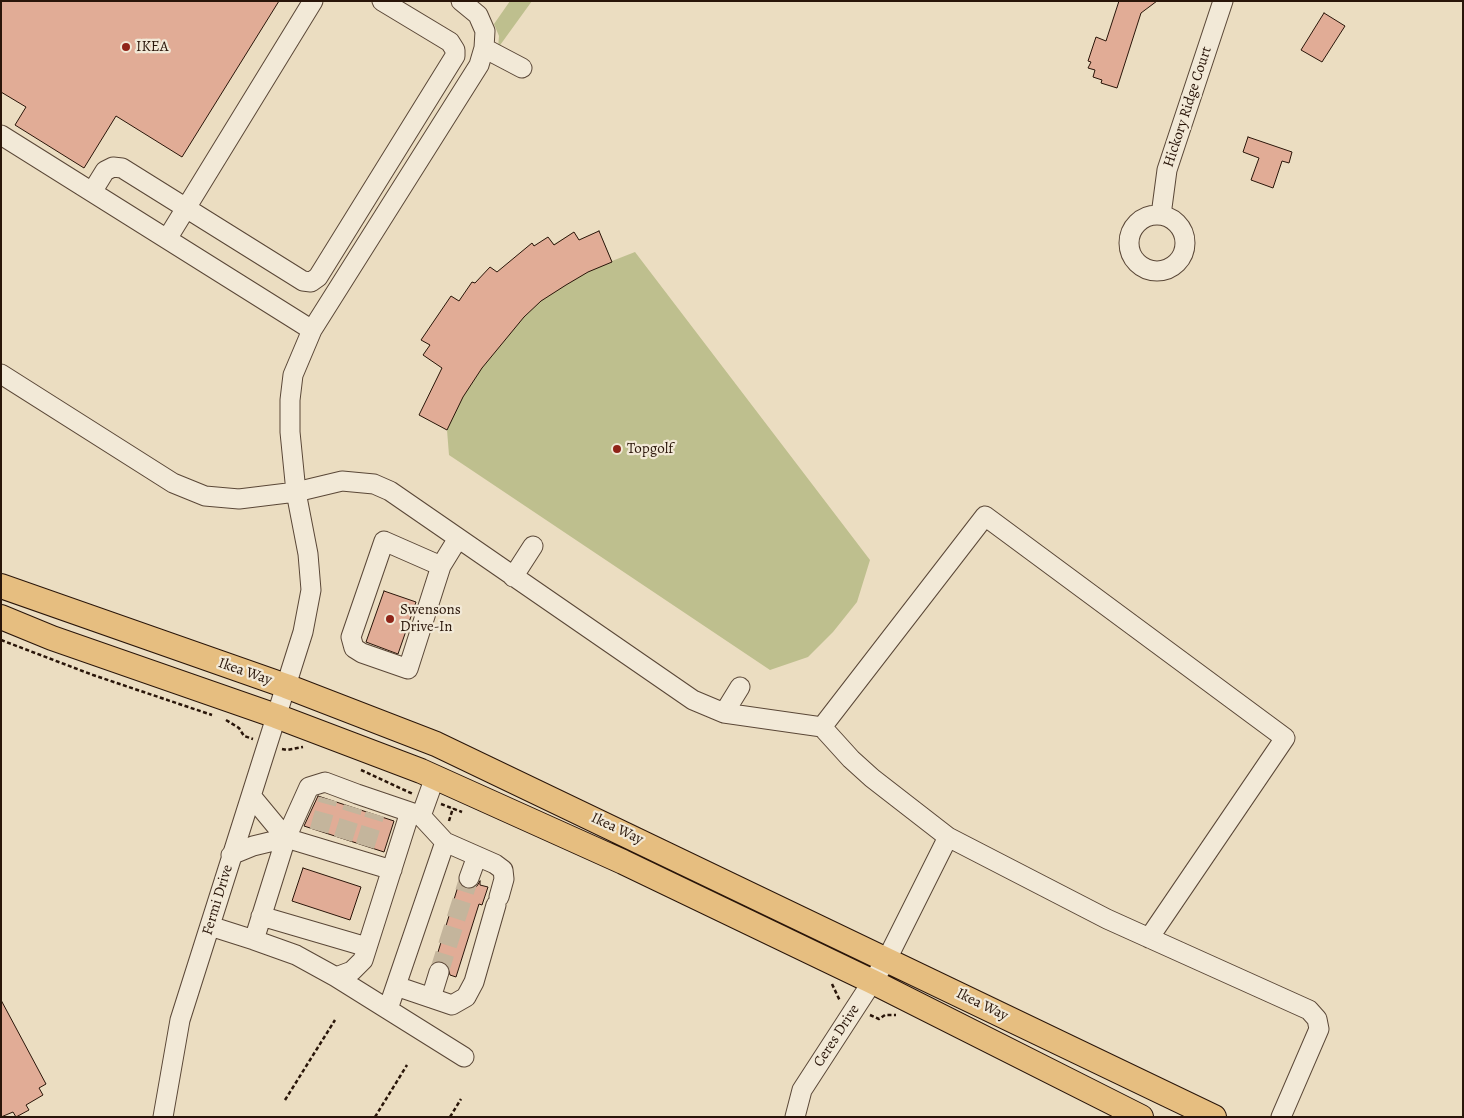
<!DOCTYPE html>
<style>
body{margin:0}
#map{position:relative;width:1464px;height:1118px;overflow:hidden;background:#ebddc1;font-family:Alegreya,serif}
canvas{display:block}
.frame{position:absolute;inset:0;border:2px solid #291509;pointer-events:none}
</style>
<div id="map">
<canvas width="1464" height="1118"></canvas>
<div class="frame"></div>
</div>
<script>
const g = document.querySelector('canvas').getContext('2d');
g.lineJoin = 'round';
function fill(path, color) {
  g.fillStyle = color;
  g.fill(path, 'evenodd');
}
function shape(rows) {
  const path = new Path2D();
  for (const r of rows) {
    if (r.length === 3) {
      path.moveTo(r[0] + r[2], r[1]);
      path.arc(r[0], r[1], r[2], 0, 2 * Math.PI);
      continue;
    }
    path.moveTo(r[0], r[1]);
    for (let i = 2; i < r.length; i += 2) path.lineTo(r[i], r[i + 1]);
  }
  return path;
}
function trace(path, color, width, dash) {
  g.strokeStyle = color;
  g.lineWidth = width;
  g.lineCap = dash ? 'butt' : 'round';
  g.setLineDash(dash || []);
  g.stroke(path);
}
function drawText(font, color, halo, rows, align = 'center') {
  g.font = font + ' Alegreya,serif';
  g.lineWidth = 4.5;
  g.setLineDash([]);
  g.textBaseline = 'middle';
  g.strokeStyle = halo;
  g.fillStyle = color;
  for (const [text, x, y, turn = 0] of rows) {
    g.save();
    g.translate(x, y);
    g.rotate((+turn || 0) * Math.PI / 180);
    g.textAlign = isNaN(turn) ? turn : align;
    if (halo) g.strokeText(text, 0, 0);
    g.fillText(text, 0, 0);
    g.restore();
  }
}
fill(shape([
 [510,1,532,1,498,48,499,36,494,24],
 [599,231,612,261,635,252,870,560,857,602,833,632,808,657,770,670,449,455,447,430,419,415,442,368,423,355,430,345,421,340,451,296,459,301,472,282,475,283,490,267,497,272,532,243,535,246,548,237,554,244,574,232,579,240]
]), '#bebf8e');
const building = shape([
 [1,1,279,1,182,157,116,116,84,168,15,125,26,107,1,92,1,1],
 [1119,1,1157,1,1141,13,1117,88,1101,83,1102,80,1093,77,1095,70,1088,68,1091,62,1088,61,1096,37,1106,41,1119,1],
 [1324,13,1345,26,1322,62,1301,50,1324,13],
 [1248,137,1292,152,1289,163,1282,161,1273,188,1251,180,1259,158,1243,152,1248,137],
 [599,231,612,262,588,272,566,285,541,301,524,317,482,368,463,397,447,430,419,415,442,368,423,355,430,345,421,340,451,296,459,301,472,282,475,283,490,267,497,272,532,243,534,246,548,237,554,245,574,232,579,240,599,231],
 [384,591,416,602,398,654,366,642,384,591],
 [318,796,394,821,384,852,304,826,318,796],
 [303,868,361,887,350,920,292,901,303,868],
 [480,881,480,885,488,887,482,905,479,904,456,977,450,975,447,964,442,961,435,962,459,883,465,888,470,889,477,886,480,881],
 [1,1000,46,1084,39,1088,43,1095,26,1105,29,1110,16,1117,13,1112,1,1117,1,1000]
]);
fill(building, '#e1ac96');
trace(building, '#291509', 1);
trace(shape([
 [319,831,328,799],
 [343,839,353,807],
 [365,846,375,814],
 [439,972,469,878]
]), '#c4b59c', 19, [19, 9]);
const minor = shape([
 [484,48,522,68],
 [1,135,312,330,293,375,290,400,290,432,296,492,308,554,311,590,303,632,180,1020,163,1117],
 [92,192,105,171,113,167,122,168,303,281,311,282,318,277,455,56,455,50,450,42,382,1],
 [1161,215,1167,170,1223,1],
 [1157,243,28],
 [167,239,313,1],
 [312,330,479,65,484,48,485,31,478,15,461,1],
 [1,374,173,483,205,496,239,499,296,492,342,481,374,484,390,491,693,700,724,713,740,687],
 [441,566,408,669,362,653,354,648,351,637,384,541,441,566,457,540],
 [513,577,533,546],
 [724,713,822,727,851,759,872,778,948,837,1107,919,1309,1010,1317,1019,1319,1029,1281,1117],
 [822,727,985,516,1285,738,1149,938],
 [252,797,286,838,392,870],
 [410,812,363,960,352,971,336,977,296,955,254,940,286,838,309,787,325,782,357,794,410,812,421,816,435,777],
 [445,842,495,864,503,870,504,879,499,897],
 [231,855,253,846,286,838],
 [469,878,477,856],
 [261,916,367,947],
 [210,926,254,940],
 [336,977,464,1057],
 [396,986,452,1005,466,997,474,982,496,905],
 [431,998,439,972],
 [388,1009,445,842,421,816],
 [795,1117,802,1090,887,959,948,837]
]);
const major = shape([
 [1,586,286,686,436,744,1214,1117],
 [1,617,52,638,276,716,421,771,623,862,873,982,1141,1117]
]);
trace(minor, '#5a4737', 21);
trace(major, '#291509', 26);
trace(shape([
 [1,640,93,675,212,715],
 [226,720,239,728,244,736,253,739],
 [282,749,287,750,303,747],
 [361,770,413,794],
 [441,804,462,812],
 [449,821,453,808],
 [832,984,840,1001],
 [870,1015,879,1019,885,1015,896,1015],
 [285,1100,335,1020],
 [375,1117,407,1065],
 [450,1117,461,1099]
]), '#291509', 2.5, [4, 2.5]);
trace(minor, '#f2e9d7', 19);
trace(major, '#e6be80', 24);
for (const [x, y, r, color] of [
 [126,47,5,"#8f2418"],
 [617,449,5,"#8f2418"],
 [390,619,5,"#8f2418"]
]) {
  const dot = new Path2D();
  dot.arc(x, y, r, 0, 2 * Math.PI);
  g.fillStyle = color;
  g.fill(dot);
  trace(dot, '#f2e9d7', 2);
}
drawText('15px', '#291509', '#f2e9d7', [
 ["IKEA",136,47],
 ["Topgolf",627,449],
 ["Swensons",400,610],
 ["Drive-In",400,627]
], 'left');
drawText('15px', '#291509', '#f2e9d7', [
 ["Hickory Ridge Court",1188,107,-72],
 ["Ikea Way",245,672,19],
 ["Ikea Way",617,829,25],
 ["Fermi Drive",218,900,-73],
 ["Ikea Way",982,1005,26],
 ["Ceres Drive",837,1036,-57]
]);
</script>
